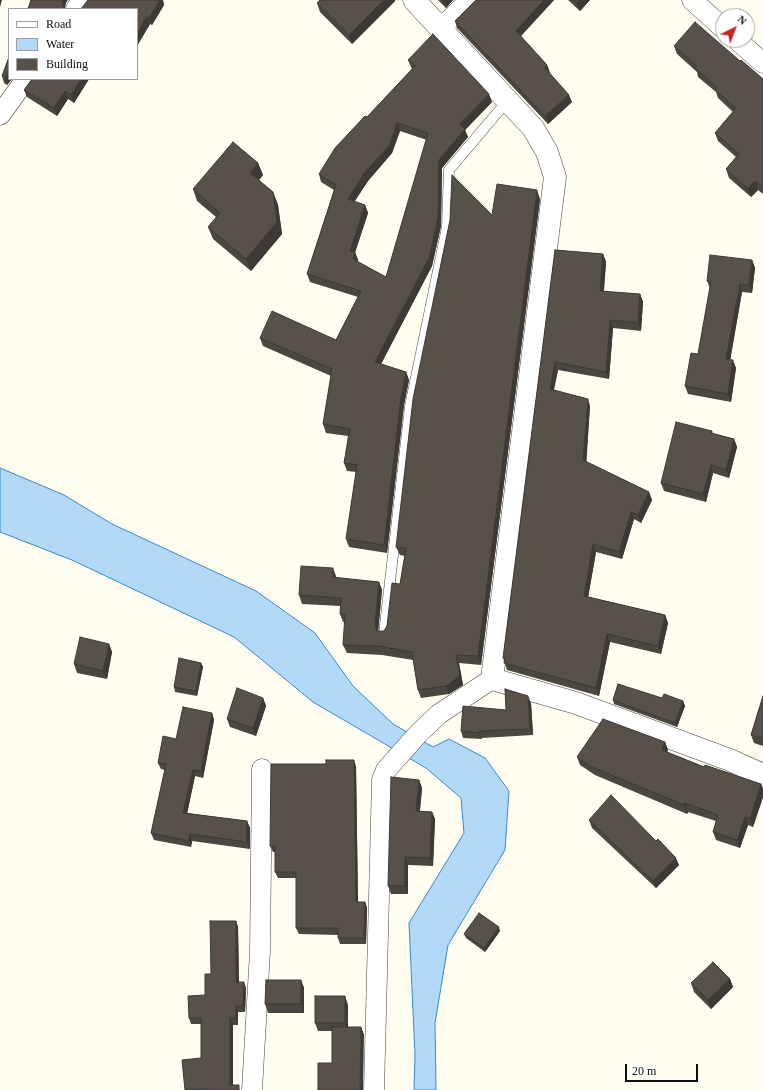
<!DOCTYPE html>
<style>
body{margin:0}
#map{position:relative;width:763px;height:1090px;overflow:hidden;background:#fffdf0;font-family:Georgia,serif}
canvas{display:block}
.legend{position:absolute;left:8px;top:8px;width:130px;height:72px;box-sizing:border-box;background:#fff;border:1px solid #9f9f9f;margin:0;padding:5px 7px;list-style:none;font-size:12px;color:#0e0e0e}
.legend li{display:flex;align-items:center;gap:8px;height:20px}
.legend b{width:20px;border:1px solid #9f9f9f}
.north{position:absolute;left:715px;top:8px;width:40px;height:40px;box-sizing:border-box;background:#fff;border:1px solid #9f9f9f;border-radius:50%;rotate:42deg;font-size:11px;font-weight:700;line-height:16px;text-align:center;color:#0e0e0e}
.north::after{content:'';display:block;margin:auto;width:14px;height:18px;background:#c32722;clip-path:polygon(50% 0,100% 100%,50% 72%,0 100%)}
.scale{position:absolute;left:625px;top:1064px;width:73px;height:18px;box-sizing:border-box;border:2px solid #0e0e0e;border-top:0;padding-left:5px;font-size:12px;line-height:14px;white-space:nowrap;color:#0e0e0e;-webkit-text-stroke:3px #fff;paint-order:stroke}
</style>
<div id="map">
<canvas width="763" height="1090"></canvas>
<ul class="legend">
<li><b style="height:5px;background:#fff"></b>Road</li>
<li><b style="height:11px;background:#b3d9f8"></b>Water</li>
<li><b style="height:11px;background:#58514a"></b>Building</li>
</ul>
<div class="north">N</div>
<div class="scale">20 m</div>
</div>
<script>
const g = document.querySelector('canvas').getContext('2d');
g.lineJoin = 'round';
function fill(path, color) {
  g.fillStyle = color;
  g.fill(path, 'evenodd');
}
function shape(rows) {
  const path = new Path2D();
  for (const r of rows) {
    path.moveTo(r[0], r[1]);
    for (let i = 2; i < r.length; i += 2) path.lineTo(r[i], r[i + 1]);
  }
  return path;
}
function trace(path, color, width, dash) {
  g.strokeStyle = color;
  g.lineWidth = width;
  g.lineCap = dash ? 'butt' : 'round';
  g.setLineDash(dash || []);
  g.stroke(path);
}
const water = shape([
 [0,468,64,495,112,524,256,591,315,633,353,686,393,724,433,747,449,739,485,758,509,791,505,850,448,945,435,1023,436,1090,414,1090,415,1055,409,923,464,833,461,798,426,768,313,702,234,637,72,560,0,532,0,468]
]);
fill(water, '#b3d9f8');
trace(water, '#3888d1', 1);
const service = shape([
 [384,634,410,406,447,227,449,170,508,100]
]);
const minor = shape([
 [692,0,723,28],
 [76,9,82,0],
 [441,28,470,0],
 [737,40,763,63],
 [0,115,26,79],
 [252,1090,260,951,262,769],
 [374,1090,382,780,386,770,418,734,439,714,492,679]
]);
const tertiary = shape([
 [414,0,533,128,547,152,555,177,492,679,576,703,730,760,763,775]
]);
trace(service, '#414141', 11);
trace(minor, '#414141', 21);
trace(tertiary, '#414141', 23);
trace(service, '#fff', 10);
trace(minor, '#fff', 20);
trace(tertiary, '#fff', 22);
fill(shape([
 [88,0,163,0,164,5,152,25,150,24,137,46,137,9,83,8],
 [438,0,453,0,446,8],
 [554,0,521,36,547,65,550,73,572,102,548,124,457,28,455,21],
 [568,0,590,0,580,11],
 [395,1,352,44,320,12,317,3],
 [674,46,740,61,763,79,763,194,758,190,751,197,729,178,726,169,736,157,718,141,715,133,733,112,718,98,716,92,698,77,697,72,677,54],
 [408,60,492,102,465,130,468,137,442,168,441,226,432,266,381,364,406,372,409,380,404,405,387,553,349,547,346,539,356,472,347,471,344,463,348,436,326,433,323,424,331,376,263,346,260,338,336,340,358,297,310,282,307,274,334,190,321,182,319,174,367,117,412,69],
 [400,131,427,140,386,277,358,262,358,260,355,252,368,213,365,205,354,202,368,181,392,153],
 [2,76,9,79,12,79,7,85,4,83],
 [89,79,74,103,68,99,57,116,27,97,24,90],
 [258,163,263,175,259,180,273,192,278,205,282,234,251,271,213,239,208,227,216,217,197,201,193,189],
 [540,199,481,665,459,663,463,685,449,694,421,698,418,690,413,660,382,655,347,653,343,645,345,622,343,622,340,614,341,606,302,604,299,595,336,576,336,578,379,582,382,590,378,631,384,631,387,626,400,584,405,556,400,555,396,547,492,215],
 [555,250,603,254,606,262,604,292,640,294,643,302,641,331,613,328,609,379,558,370,554,390,590,406,586,462,649,492,652,500,641,523,634,519,622,559,596,552,588,597,665,615,668,623,661,654,610,642,599,696,507,670,503,658],
 [752,260,755,268,752,293,742,292,730,360,736,368,731,402,688,394,685,386,698,354,710,288,707,281],
 [712,431,713,434,734,439,737,447,729,478,713,473,706,502,664,491,661,483],
 [109,644,112,652,107,679,77,673,74,664],
 [201,663,203,667,197,696,175,692,174,687],
 [763,696,763,746,754,743,751,735],
 [263,698,266,706,256,736,230,727,227,719],
 [662,698,683,701,685,706,677,727,614,704,613,700],
 [531,703,533,735,482,738,482,739,463,738,461,731,506,710],
 [212,713,214,720,203,778,195,776,187,813,247,821,250,828,250,849,192,841,191,847,154,840,151,833,165,770,161,769,158,763,176,739],
 [665,742,668,750,667,752,704,767,761,784,763,789,763,797,753,827,748,825,740,848,716,840,713,832,716,821,688,812,687,814,595,775,580,765,577,757],
 [356,766,358,902,365,902,367,908,366,944,340,944,338,938,338,935,299,934,296,928,296,878,278,878,275,872,275,852,273,852,270,846],
 [419,780,422,788,420,811,432,812,435,819,433,866,408,865,408,894,391,894,388,886],
 [589,820,656,841,679,865,656,888,592,828],
 [236,921,238,927,239,982,246,988,245,1012,238,1012,238,1025,233,1025,233,1085,240,1090,185,1090,201,1058,201,1024,191,1024,189,1018,205,995,211,974],
 [500,931,485,952,466,938,464,934],
 [730,979,733,987,711,1009,694,992,691,983],
 [301,980,304,988,304,1013,268,1013,265,1004],
 [348,1005,348,1027,361,1027,364,1035,332,1063,332,1031,318,1031,315,1023]
]), '#4c4640');
fill(shape([
 [0,0,2,0,0,7],
 [62,0,68,0,66,3,65,9,64,9,62,1],
 [160,0,163,0,164,5,152,25,149,18],
 [384,0,395,0,395,1,352,44,349,35],
 [443,0,453,0,446,8],
 [544,0,554,0,519,38,516,31],
 [580,0,590,0,580,11,577,3],
 [147,17,150,24,137,46,137,33],
 [547,65,550,73,545,68],
 [9,71,9,79,12,79,7,85,5,77],
 [81,79,89,79,74,103,71,95],
 [65,91,68,99,57,116,54,108],
 [489,94,492,102,465,130,468,137,442,168,441,226,432,266,378,370,375,362,439,160,460,124],
 [569,95,572,102,548,124,545,116],
 [397,123,400,131,392,153,368,181,351,207,348,199],
 [258,163,263,175,255,185,250,173],
 [755,181,758,190,751,197,748,189],
 [537,190,540,199,481,665,478,656],
 [273,192,278,205,282,234,251,271,246,259],
 [365,205,368,213,353,259,350,251],
 [355,252,358,260,356,268,353,259],
 [603,254,606,262,603,299,600,291],
 [752,260,755,268,752,293,749,285],
 [740,284,742,292,729,367,726,359],
 [640,294,643,302,641,331,638,323],
 [610,320,613,328,609,379,606,372],
 [733,360,736,368,731,402,728,394],
 [555,362,558,370,552,397,550,389],
 [406,372,409,380,404,405,387,553,384,545,401,397],
 [588,399,590,406,586,468,583,460],
 [734,439,737,447,729,478,726,470],
 [711,465,713,473,706,502,703,494],
 [649,492,652,500,641,523,638,515],
 [631,512,634,519,622,559,619,552],
 [593,544,596,552,587,604,584,596],
 [333,568,336,576,335,585,332,577],
 [379,582,382,590,378,634,375,625],
 [665,615,668,623,661,654,658,646],
 [607,634,610,642,599,696,596,688],
 [109,644,112,652,107,679,103,671],
 [456,655,459,663,463,685,449,694,446,686],
 [201,663,203,667,197,696,196,691],
 [528,696,531,703,533,735,530,729],
 [263,698,266,706,256,736,253,728],
 [683,701,685,706,677,727,675,723],
 [212,713,214,720,203,778,201,771],
 [665,742,668,750,665,758,662,750],
 [354,760,356,766,358,908,356,902],
 [193,770,195,776,186,819,183,813],
 [419,780,422,788,419,819,416,811],
 [761,784,763,789,763,797,753,827,750,819],
 [685,803,688,812,687,814,684,805],
 [432,812,435,819,433,866,430,858],
 [745,817,748,825,740,848,737,840],
 [247,821,250,828,250,849,247,842],
 [190,834,192,841,191,847,188,841],
 [405,857,408,865,408,894,405,886],
 [676,858,679,865,656,888,653,881],
 [365,902,367,908,366,944,364,938],
 [236,921,238,927,239,988,236,982],
 [499,927,500,931,485,952,484,948],
 [730,979,733,987,711,1009,708,1000],
 [301,980,304,988,304,1013,301,1004],
 [244,982,246,988,245,1012,243,1006],
 [345,996,348,1005,348,1031,345,1023],
 [236,1006,238,1012,238,1025,236,1018],
 [230,1018,233,1025,233,1090,230,1085],
 [361,1027,364,1035,363,1090,360,1090]
]), '#3e3934');
const building = shape([
 [31,0,62,0,63,6,65,9,28,9,31,0],
 [88,0,160,0,149,18,147,17,137,33,137,9,81,9,88,0],
 [320,0,384,0,349,35,317,3,320,0],
 [476,0,544,0,516,31,547,65,545,68,569,95,545,116,455,21,476,0],
 [574,0,580,0,577,3,574,0],
 [695,22,740,61,741,60,763,79,763,188,755,181,748,189,726,169,739,154,715,133,736,108,715,90,717,87,695,68,697,66,674,46,695,22],
 [433,34,489,94,460,124,465,129,439,160,438,218,429,258,375,362,406,372,401,397,384,545,346,539,357,465,344,463,350,429,323,424,332,369,260,338,272,311,336,340,361,291,307,274,336,185,319,174,335,148,365,116,367,117,415,66,408,60,433,34],
 [397,123,428,133,386,277,353,259,355,252,350,251,365,205,348,199,365,172,390,145,397,123],
 [9,57,9,71,5,77,2,76,9,57],
 [32,79,81,79,71,95,65,91,54,108,24,90,32,79],
 [233,142,258,163,250,173,273,192,277,222,246,259,208,227,220,213,193,189,233,142],
 [452,175,492,215,497,184,537,190,478,656,456,655,460,676,446,686,418,690,412,652,379,646,343,645,345,614,340,614,341,598,299,595,301,566,333,568,332,577,379,582,375,625,377,631,384,631,387,626,392,583,400,584,406,548,396,547,413,399,450,220,452,175],
 [555,250,603,254,600,291,640,294,638,323,610,320,606,372,555,362,550,389,588,399,583,460,649,492,638,515,631,512,619,552,593,544,584,596,665,615,658,646,607,634,596,688,504,663,505,658,503,658,555,250],
 [710,255,752,260,749,285,740,284,726,359,733,360,728,394,685,386,691,353,698,354,711,281,707,281,710,255],
 [676,422,712,431,711,433,734,439,726,470,711,465,703,494,661,483,676,422],
 [80,637,109,644,103,671,74,664,80,637],
 [179,658,201,663,196,691,174,687,179,658],
 [618,684,662,698,664,694,683,701,675,723,613,700,618,684],
 [237,688,263,698,253,728,227,719,237,688],
 [505,689,528,696,530,729,479,731,479,733,461,731,463,706,506,710,505,689],
 [763,696,763,739,751,735,763,696],
 [183,707,212,713,201,771,193,770,183,813,247,821,247,842,190,834,188,841,151,833,166,764,158,763,163,736,176,739,183,707],
 [603,719,665,742,662,750,704,767,705,765,761,784,750,819,745,817,737,840,713,832,718,815,685,803,684,805,592,767,577,757,603,719],
 [326,760,354,760,356,902,365,902,364,938,338,938,338,928,296,928,296,872,275,872,275,846,270,846,271,764,326,764,326,760],
 [391,777,419,780,416,811,432,812,430,858,405,857,405,886,388,886,391,777],
 [611,795,656,841,658,839,676,858,653,881,589,820,611,795],
 [479,913,499,927,484,948,464,934,479,913],
 [210,921,236,921,236,982,244,982,243,1006,236,1006,236,1018,230,1018,230,1085,239,1085,239,1090,208,1090,208,1089,185,1090,182,1060,201,1058,201,1018,189,1018,188,996,205,995,205,974,211,974,210,921],
 [713,962,730,979,708,1000,691,983,713,962],
 [266,980,301,980,301,1004,265,1004,266,980],
 [315,996,345,996,345,1023,315,1023,315,996],
 [332,1027,361,1027,360,1090,318,1090,318,1063,332,1063,332,1027]
]);
fill(building, '#58514a');
trace(building, '#3e3934', 1);
</script>
